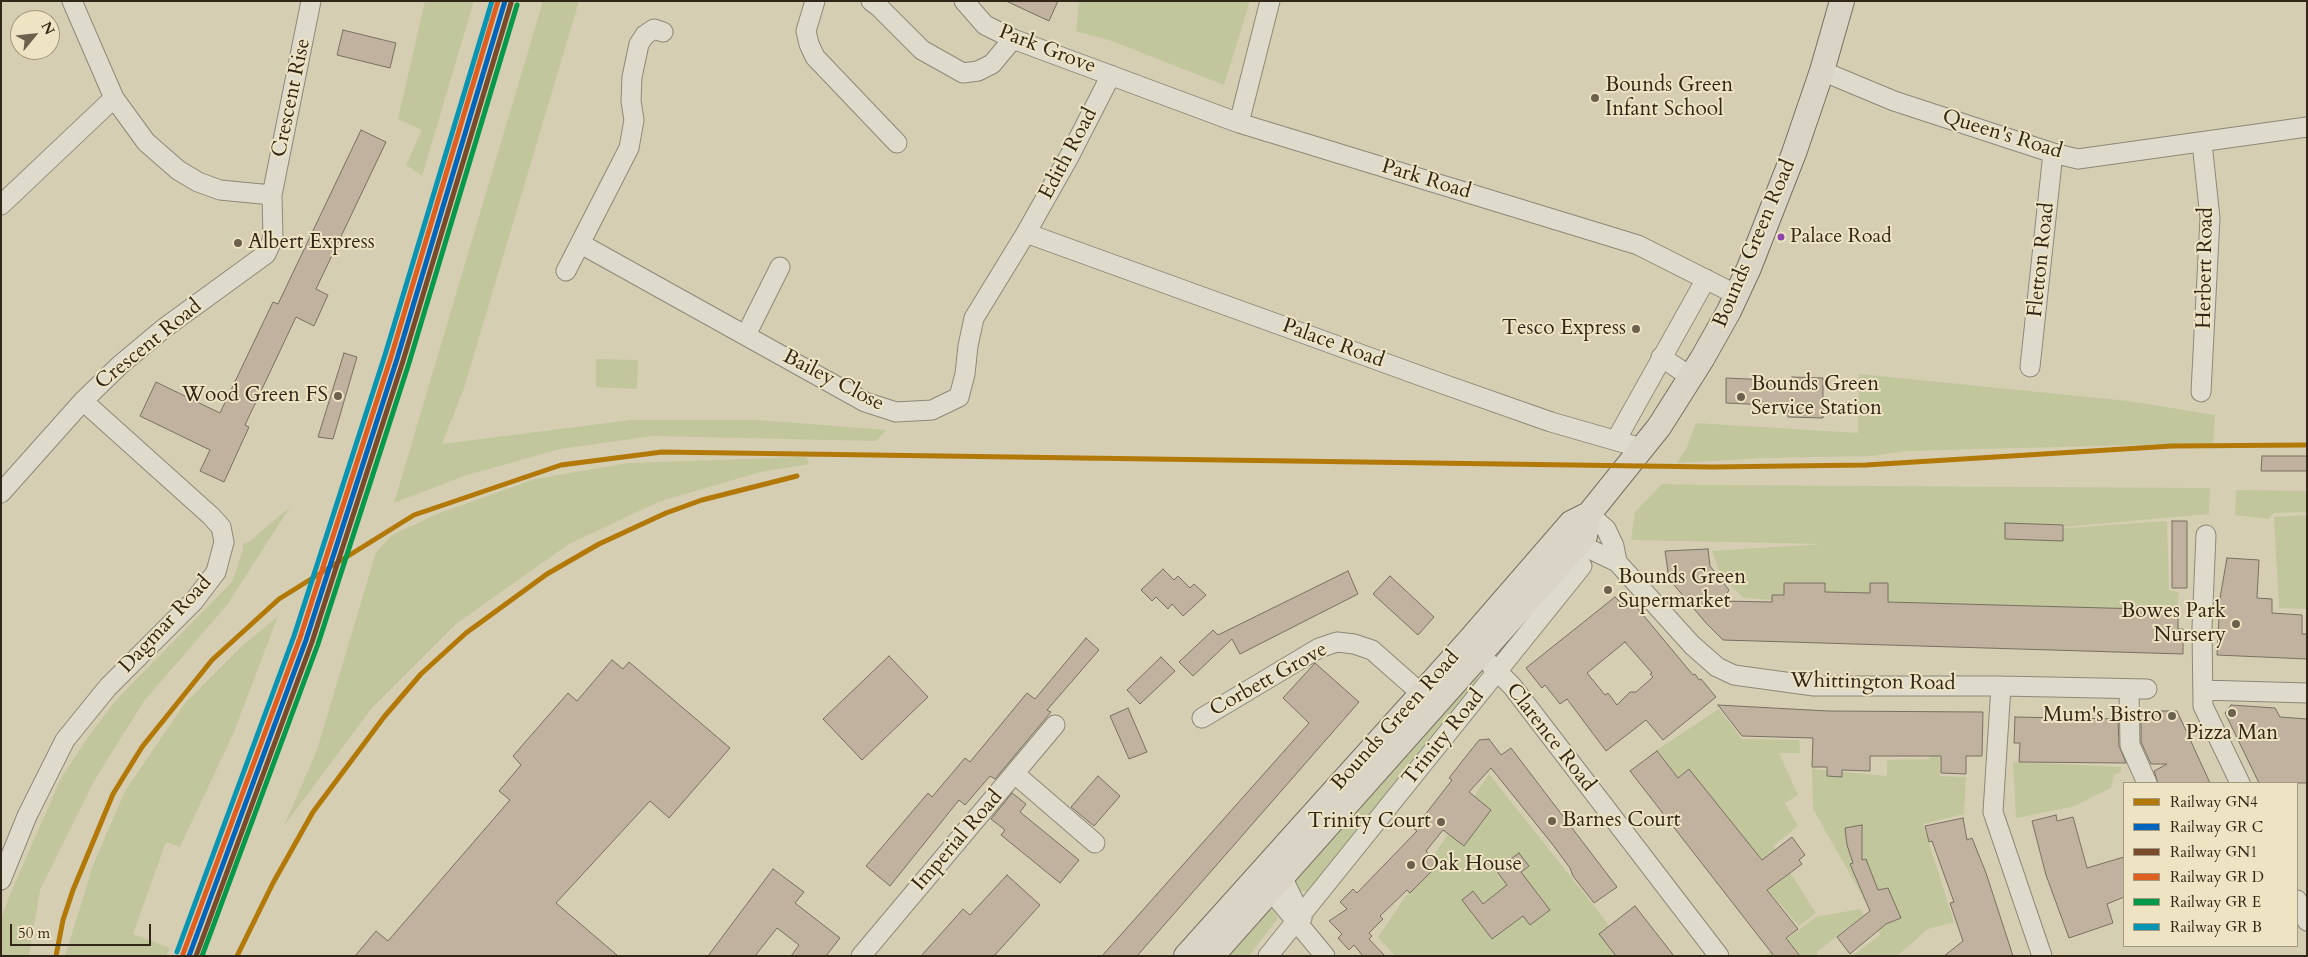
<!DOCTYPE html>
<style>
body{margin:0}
#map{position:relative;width:2308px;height:957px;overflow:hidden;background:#d6ceb3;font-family:Cardo,serif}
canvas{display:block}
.frame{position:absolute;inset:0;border:2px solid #312617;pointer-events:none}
.legend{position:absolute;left:2123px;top:782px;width:175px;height:165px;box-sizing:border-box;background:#eee4c4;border:1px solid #a2987f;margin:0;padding:6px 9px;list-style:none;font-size:15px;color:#312617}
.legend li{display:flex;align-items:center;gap:10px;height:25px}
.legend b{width:25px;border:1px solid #a2987f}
.north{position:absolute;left:10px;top:10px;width:50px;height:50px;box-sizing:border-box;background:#eee4c4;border:1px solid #a2987f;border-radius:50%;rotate:62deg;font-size:14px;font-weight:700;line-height:20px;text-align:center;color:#312617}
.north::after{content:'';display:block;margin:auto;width:18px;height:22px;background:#6b614e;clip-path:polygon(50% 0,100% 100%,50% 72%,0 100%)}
.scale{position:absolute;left:10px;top:924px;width:141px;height:22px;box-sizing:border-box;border:2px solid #312617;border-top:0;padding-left:6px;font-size:15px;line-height:18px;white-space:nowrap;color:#312617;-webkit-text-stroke:4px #eee4c4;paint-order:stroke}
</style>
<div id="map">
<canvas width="2308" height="957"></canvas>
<div class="frame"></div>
<ul class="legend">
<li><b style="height:6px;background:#b27908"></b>Railway GN4</li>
<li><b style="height:6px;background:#0065bd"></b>Railway GR C</li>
<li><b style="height:6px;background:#7a4b2a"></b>Railway GN1</li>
<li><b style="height:6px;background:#df5f21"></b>Railway GR D</li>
<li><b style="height:6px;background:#05994b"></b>Railway GR E</li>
<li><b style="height:6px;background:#0795b3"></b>Railway GR B</li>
</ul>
<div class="north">N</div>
<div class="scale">50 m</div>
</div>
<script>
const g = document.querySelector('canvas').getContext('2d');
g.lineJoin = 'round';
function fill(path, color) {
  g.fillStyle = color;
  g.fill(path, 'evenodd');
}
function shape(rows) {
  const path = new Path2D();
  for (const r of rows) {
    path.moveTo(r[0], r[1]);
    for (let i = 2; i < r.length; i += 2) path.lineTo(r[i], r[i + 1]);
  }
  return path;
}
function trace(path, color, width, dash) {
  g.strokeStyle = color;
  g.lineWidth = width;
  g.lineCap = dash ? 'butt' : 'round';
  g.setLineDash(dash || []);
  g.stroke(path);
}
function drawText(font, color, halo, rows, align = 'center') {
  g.font = font + ' Cardo,serif';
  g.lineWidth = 4;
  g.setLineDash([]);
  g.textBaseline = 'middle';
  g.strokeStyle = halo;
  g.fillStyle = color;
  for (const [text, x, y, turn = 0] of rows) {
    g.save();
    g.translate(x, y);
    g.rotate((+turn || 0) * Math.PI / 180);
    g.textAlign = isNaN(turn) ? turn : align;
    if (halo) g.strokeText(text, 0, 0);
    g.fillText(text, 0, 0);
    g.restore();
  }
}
fill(shape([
 [425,1,474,1,422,176,406,165,422,130,398,119],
 [543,1,579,1,464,388,442,444,631,420,759,420,886,430,876,441,653,436,560,449,464,476,394,503],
 [1079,1,1250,1,1224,85,1112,41,1076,31],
 [596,359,638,360,637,389,596,387],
 [1859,374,2128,401,2215,415,2213,443,1905,451,1872,456,1764,458,1677,463,1687,447,1696,423,1858,433],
 [806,457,809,464,760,472,658,502,569,544,456,624,371,709,284,826,317,750,376,552,392,535,437,514,535,479,628,463],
 [1662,484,1706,485,2210,488,2209,514,1983,534,2167,521,2169,590,2179,592,2177,608,2124,606,2117,653,2112,653,2110,625,1744,598,1721,576,1712,551,1824,544,1631,540,1635,512],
 [2236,490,2307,491,2307,512,2273,513,2269,519,2235,515],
 [290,507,227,605,144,701,94,781,40,890,29,956,1,956,1,918,12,890,61,778,88,737,117,699,232,582,243,550,243,544,250,541],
 [2307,515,2307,609,2279,608,2274,517],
 [278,616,234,732,180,847,166,842,133,934,170,948,166,956,65,956,93,865,125,791,185,703,241,647],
 [1473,677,1477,679,1478,684,1311,889,1307,891,1299,891,1292,878],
 [1719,709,1742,739,1799,740,1800,753,1779,753,1798,795,1785,803,1798,826,1773,846,1816,913,1799,926,1651,754],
 [1930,741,1939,742,1940,776,1966,777,1964,814,1923,824,1954,922,1928,929,1897,956,1852,956,1880,935,1875,918,1813,809,1812,769,1887,776,1887,760,1929,759],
 [2013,762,2121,767,2121,772,2114,775,2111,788,2072,807,2016,818],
 [1489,774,1594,906,1633,956,1395,956,1378,937],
 [1860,909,1864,915,1817,952,1819,956,1801,956,1791,943,1776,956,1764,956,1816,917],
 [1260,910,1273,910,1278,918,1249,956,1222,956]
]), '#c1c69c');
const building = shape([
 [1006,1,1058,1,1049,21,1006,1],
 [343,30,396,43,390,68,337,55,343,30],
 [361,130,386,142,316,289,328,295,314,326,296,317,245,425,249,427,224,482,200,471,210,450,140,416,156,382,220,413,273,302,278,304,361,130],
 [344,353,357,357,333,439,318,437,344,353],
 [1792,377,1823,378,1823,418,1788,417,1788,406,1726,403,1726,378,1791,381,1792,377],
 [2262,456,2307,456,2307,471,2261,471,2262,456],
 [2172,521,2187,521,2187,588,2172,588,2172,521],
 [2005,523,2063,525,2063,541,2005,539,2005,523],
 [1708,549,1710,566,1729,590,1722,601,1772,602,1772,595,1784,595,1784,583,1825,583,1825,592,1870,593,1870,583,1888,583,1888,602,2178,610,2178,629,2183,629,2183,654,1723,640,1706,623,1669,579,1665,551,1708,549],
 [2227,558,2259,560,2257,598,2272,599,2272,613,2302,615,2302,634,2307,634,2307,659,2217,655,2220,598,2227,558],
 [1163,569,1174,580,1178,576,1190,588,1194,584,1206,595,1183,616,1172,604,1168,609,1156,597,1152,601,1141,590,1163,569],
 [1348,571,1358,594,1240,654,1232,639,1193,676,1179,662,1213,630,1218,635,1348,571],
 [1390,576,1434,617,1418,635,1373,594,1390,576],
 [1615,597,1622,604,1629,598,1693,675,1695,674,1699,680,1701,679,1716,697,1663,740,1646,720,1606,751,1567,699,1560,704,1545,685,1542,688,1526,668,1615,597],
 [1625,642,1652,673,1650,674,1653,677,1636,692,1630,692,1617,705,1608,693,1605,695,1587,673,1625,642],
 [1086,638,1099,650,1047,710,1051,712,995,779,990,776,965,805,959,800,890,886,866,866,928,793,932,797,965,758,970,762,1027,693,1035,699,1086,638],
 [889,656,928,697,862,760,823,719,889,656],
 [1161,657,1175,671,1140,704,1127,690,1161,657],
 [612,660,623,669,629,662,730,748,669,818,650,801,556,903,618,956,355,956,376,931,388,941,510,800,499,791,521,765,513,756,568,693,577,701,612,660],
 [1315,663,1359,702,1137,956,1102,956,1309,723,1283,698,1315,663],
 [1718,705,1828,711,1983,712,1982,756,1966,756,1966,774,1941,773,1941,756,1870,756,1870,771,1842,770,1842,777,1827,776,1827,767,1812,767,1813,738,1742,736,1718,705],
 [2231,705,2275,708,2280,717,2307,719,2307,783,2259,783,2225,713,2231,705],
 [1128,708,1147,752,1129,759,1110,716,1128,708],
 [2141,711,2177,711,2210,783,2158,783,2154,771,2167,764,2151,764,2141,742,2141,711],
 [2015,717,2118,719,2119,746,2126,763,2019,762,2020,743,2014,743,2015,717],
 [1489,739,1501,755,1511,748,1617,887,1594,903,1573,876,1570,868,1553,845,1491,768,1469,792,1491,810,1464,846,1443,830,1426,851,1439,864,1410,893,1407,890,1380,916,1383,919,1369,933,1372,936,1369,939,1385,956,1363,956,1354,945,1349,950,1338,938,1342,934,1329,921,1347,909,1340,902,1353,889,1357,893,1417,831,1414,829,1452,780,1449,778,1479,740,1489,739],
 [1657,751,1678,778,1689,769,1762,860,1792,837,1805,855,1799,860,1802,864,1767,890,1798,929,1786,938,1800,956,1774,956,1630,771,1657,751],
 [1098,776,1120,796,1094,826,1071,807,1098,776],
 [1012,793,1026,804,1020,812,1079,860,1060,883,1001,835,1005,830,991,819,1012,793],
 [2056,815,2057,821,2073,817,2087,868,2124,857,2124,897,2107,904,2113,923,2069,938,2046,875,2032,821,2056,815],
 [1963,818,1967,840,1972,838,1986,873,2013,956,1944,956,1963,941,1950,903,1954,902,1932,841,1929,842,1925,826,1963,818],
 [1862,825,1862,860,1866,859,1878,890,1888,888,1901,918,1886,924,1850,954,1837,937,1870,911,1850,864,1853,863,1847,845,1845,828,1862,825],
 [1519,853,1529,866,1521,872,1550,910,1530,925,1523,916,1492,939,1462,900,1473,891,1483,904,1507,885,1496,870,1519,853],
 [773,869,804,892,795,903,840,938,826,956,791,956,799,945,777,928,755,956,708,956,773,869],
 [1007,875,1040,905,994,956,921,956,963,909,970,915,1007,875],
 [1635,906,1660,938,1674,956,1616,956,1599,934,1635,906]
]);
fill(building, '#c1b19f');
trace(building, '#777162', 1);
const minor = shape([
 [72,1,114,98,146,142,178,170,198,182,220,190,272,195],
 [815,1,806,31,809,44,815,57,897,143],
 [871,1,879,7,922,50,963,73,978,71,992,64,1013,39],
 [964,1,985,25,1013,39,1239,123,1638,245,1737,295],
 [1822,71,1894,101,2053,153,2078,159,2307,127],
 [1239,123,1270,1],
 [1,205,114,98],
 [1026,233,1443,384,1551,422,1631,445,1642,450],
 [581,244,865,402,896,412,932,410,959,397,965,374,968,346,974,318,1026,233,1070,155,1111,75],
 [566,271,629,148,634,120,631,101,632,77,639,44,645,35,654,29,663,32],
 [746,335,780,267],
 [1661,357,1691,377],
 [2030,367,2053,153],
 [2201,392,2210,218,2202,143],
 [1616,440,1706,279],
 [1,493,83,401,120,365,163,329,266,254,273,239,272,195,311,1],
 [1589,514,1606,529,1614,546,1617,562],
 [2206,535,2202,628,2203,706,2240,783],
 [1579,544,1617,562,1692,645,1717,667,1734,675,1814,686,2001,686,2147,689],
 [1490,664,1512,686,1719,956],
 [2001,686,1993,812,2042,956],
 [2129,689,2130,745,2147,783],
 [2203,690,2307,693],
 [1202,718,1319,648,1337,642,1354,644,1372,650,1432,703],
 [1015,774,1095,843],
 [1277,866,1302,918],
 [1,880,27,816,65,740,108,687,194,601,216,572,224,542,221,527,211,516,83,401],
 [1262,880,1325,956],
 [2297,900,2307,921],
 [861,956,1055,725],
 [1268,956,1582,566]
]);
const major = shape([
 [1186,956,1467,643,1571,523,1589,514,1659,427,1702,359,1729,311,1749,268,1794,153,1822,71,1842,1],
 [1212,956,1585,536,1589,514]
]);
trace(minor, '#8d8877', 21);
trace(major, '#777162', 26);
trace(minor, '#dedbcd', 19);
trace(major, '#d9d4c5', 24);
trace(shape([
 [56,956,63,920,73,890,113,794,142,747,212,660,279,599,414,515,561,465,662,452,1712,467,1866,465,2172,446,2307,445],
 [237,956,273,883,313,812,384,717,421,674,466,633,547,574,599,544,666,513,702,500,797,476]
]), '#b27908', 5);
trace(shape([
 [189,956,306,640,397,359,505,1]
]), '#0065bd', 5);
trace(shape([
 [196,956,312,642,403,361,511,3]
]), '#7a4b2a', 5);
trace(shape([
 [183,954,300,638,391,357,498,1]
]), '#df5f21', 5);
trace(shape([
 [202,956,318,644,409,363,517,5]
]), '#05994b', 5);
trace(shape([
 [177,952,294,636,385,355,492,1]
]), '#0795b3', 5);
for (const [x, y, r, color] of [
 [1595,98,5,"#6b614e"],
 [1781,237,4.5,"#8e44ad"],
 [238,243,5,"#6b614e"],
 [1636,329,5,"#6b614e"],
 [338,396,5,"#6b614e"],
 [1741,397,5,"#6b614e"],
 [1608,590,5,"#6b614e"],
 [2236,624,5,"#6b614e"],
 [2232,713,5,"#6b614e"],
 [2172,716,5,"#6b614e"],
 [1552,821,5,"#6b614e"],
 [1441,822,5,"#6b614e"],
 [1411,865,5,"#6b614e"]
]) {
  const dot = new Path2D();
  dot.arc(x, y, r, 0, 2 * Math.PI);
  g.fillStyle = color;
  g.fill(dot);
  trace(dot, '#eee4c4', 2);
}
drawText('20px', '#312617', '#eee4c4', [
 ["Palace Road",1790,237]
], 'left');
drawText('21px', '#312617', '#eee4c4', [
 ["Park Grove",1047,50,21],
 ["Crescent Rise",292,98,-78],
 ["Queen's Road",2002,135,17],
 ["Edith Road",1069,154,-62],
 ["Park Road",1426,180,17],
 ["Bounds Green Road",1755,244,-67],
 ["Fletton Road",2042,260,-84],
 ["Herbert Road",2206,268,-89],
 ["Palace Road",1333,344,20],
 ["Crescent Road",149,345,-39],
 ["Bailey Close",833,381,27],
 ["Dagmar Road",166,625,-47],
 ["Corbett Grove",1269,680,-29],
 ["Whittington Road",1873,683,1],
 ["Bounds Green Road",1396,721,-48],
 ["Trinity Road",1444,738,-51],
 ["Clarence Road",1550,738,52],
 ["Imperial Road",958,841,-49]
]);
drawText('21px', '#312617', '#eee4c4', [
 ["Bounds Green",1605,86],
 ["Infant School",1605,110],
 ["Albert Express",248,243],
 ["Tesco Express",1626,329,"right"],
 ["Bounds Green",1751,385],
 ["Service Station",1751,409],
 ["Wood Green FS",328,396,"right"],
 ["Bounds Green",1618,578],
 ["Supermarket",1618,602],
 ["Bowes Park",2226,612,"right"],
 ["Nursery",2226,636,"right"],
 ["Mum's Bistro",2162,716,"right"],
 ["Pizza Man",2232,734,"center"],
 ["Barnes Court",1562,821],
 ["Trinity Court",1431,822,"right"],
 ["Oak House",1421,865]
], 'left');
</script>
